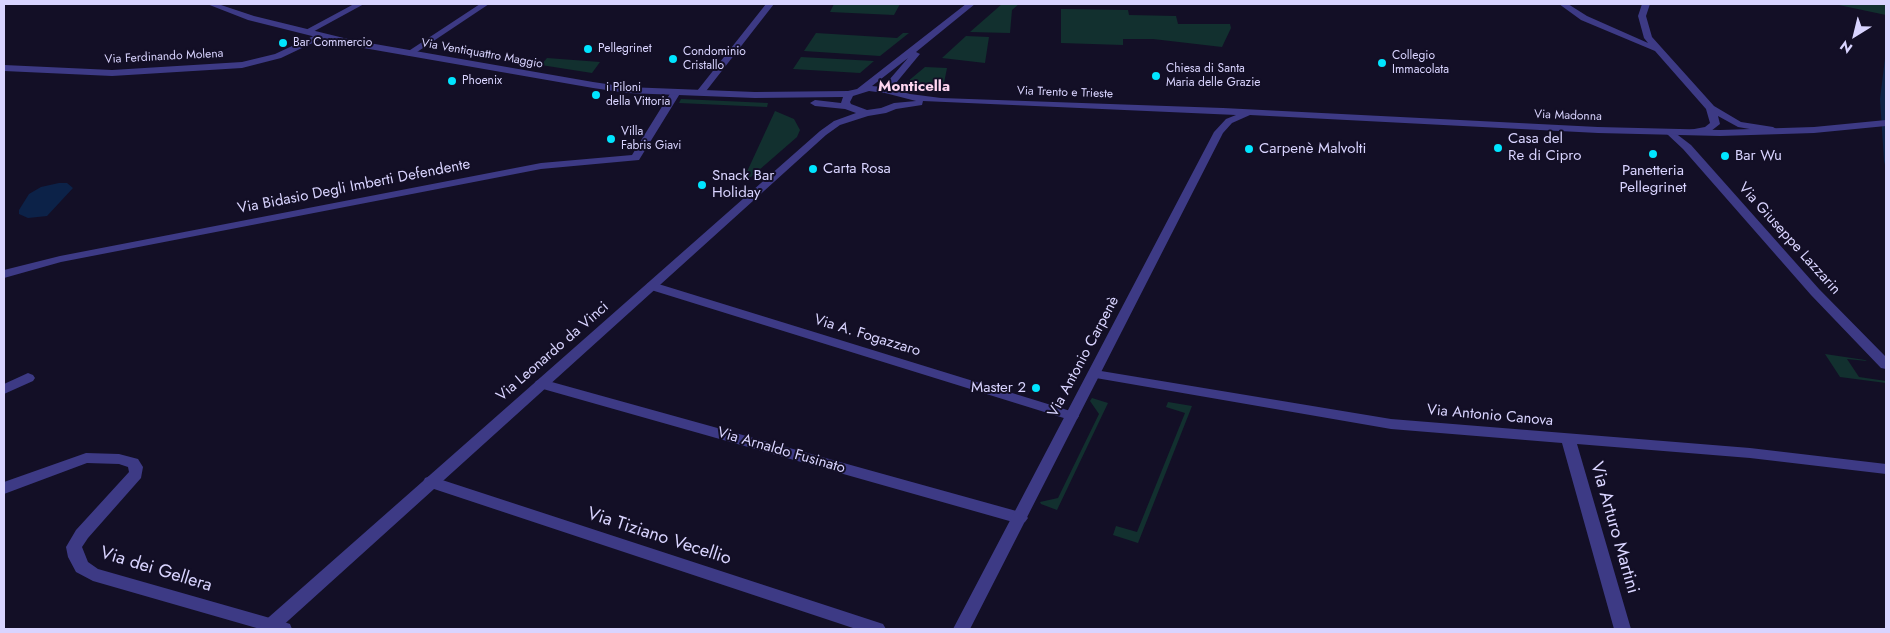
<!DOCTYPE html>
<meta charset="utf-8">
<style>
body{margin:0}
#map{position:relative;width:1890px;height:633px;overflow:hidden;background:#130f26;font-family:Jost,sans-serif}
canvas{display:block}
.frame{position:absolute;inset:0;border:5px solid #d9d4ff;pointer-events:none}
.north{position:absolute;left:1830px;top:10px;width:50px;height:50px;-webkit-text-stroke:4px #130f26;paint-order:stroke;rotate:216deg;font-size:14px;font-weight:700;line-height:20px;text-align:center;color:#d9d4ff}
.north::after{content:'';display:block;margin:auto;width:18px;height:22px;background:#d9d4ff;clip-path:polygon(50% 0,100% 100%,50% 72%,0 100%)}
</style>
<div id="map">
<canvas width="1890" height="633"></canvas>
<div class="frame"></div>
<div class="north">N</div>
</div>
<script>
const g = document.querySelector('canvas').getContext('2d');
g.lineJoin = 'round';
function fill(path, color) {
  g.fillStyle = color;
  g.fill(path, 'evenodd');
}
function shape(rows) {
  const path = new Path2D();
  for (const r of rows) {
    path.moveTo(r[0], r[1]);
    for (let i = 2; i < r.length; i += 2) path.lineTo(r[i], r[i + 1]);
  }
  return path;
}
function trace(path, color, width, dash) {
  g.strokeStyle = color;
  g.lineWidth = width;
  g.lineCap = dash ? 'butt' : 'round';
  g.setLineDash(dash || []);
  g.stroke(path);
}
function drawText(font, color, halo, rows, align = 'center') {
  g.font = font + ' Jost,sans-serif';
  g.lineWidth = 4;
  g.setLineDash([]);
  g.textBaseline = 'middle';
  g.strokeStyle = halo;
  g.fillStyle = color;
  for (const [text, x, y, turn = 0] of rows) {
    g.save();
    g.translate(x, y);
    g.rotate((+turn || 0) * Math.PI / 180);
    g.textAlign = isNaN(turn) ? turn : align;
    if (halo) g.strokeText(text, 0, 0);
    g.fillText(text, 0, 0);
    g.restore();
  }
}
fill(shape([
 [834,4,900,4,894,15,830,12],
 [1002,4,1019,4,1012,10,1010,33,970,32],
 [1834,4,1886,4,1886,15],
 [1061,9,1128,10,1129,15,1176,16,1178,24,1230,24,1231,28,1222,47,1153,39,1123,39,1123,45,1061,43],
 [816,33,897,38,903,33,909,33,880,56,804,51],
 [966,36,989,37,985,63,942,58],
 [801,57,874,61,860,73,793,69],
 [547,58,600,62,592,73,541,65],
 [925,67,947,68,944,83,935,86,933,92,908,88,907,82],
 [681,99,768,103,767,107,679,103],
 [775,111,794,119,800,130,797,137,751,177,745,176],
 [1825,354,1865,360,1867,361,1847,359,1859,377,1886,381,1886,383,1840,377],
 [1092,398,1108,403,1057,510,1041,504,1040,502,1058,498,1099,414,1090,401],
 [1168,402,1192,406,1138,543,1113,535,1116,526,1137,532,1185,413,1166,407]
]), '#12302f');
fill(shape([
 [1886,50,1886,169,1884,161,1880,99],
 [59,183,67,183,73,188,47,216,28,218,19,214,19,210,29,194,41,187]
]), '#0c2248');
fill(shape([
 [354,4,364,4,309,34,302,32,354,4],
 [480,4,489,4,411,56,404,54,480,4],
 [766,4,774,4,703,95,697,95,697,91,766,4],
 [1559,4,1568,4,1587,16,1648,43,1644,38,1638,16,1642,4,1650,4,1646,16,1652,37,1714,106,1741,122,1773,127,1778,130,1773,133,1738,127,1718,116,1720,124,1711,131,1689,134,1689,130,1705,127,1710,123,1706,109,1655,51,1581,20,1559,4],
 [320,33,324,36,323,38,281,58,242,68,112,76,4,71,4,65,112,70,242,62,275,54,320,33],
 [676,89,681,92,639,160,541,169,61,262,4,278,4,270,60,256,541,163,632,155,671,92,676,89],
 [1670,129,1691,145,1819,289,1886,357,1886,369,1881,368,1811,295,1683,149,1667,134,1665,132,1670,129],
 [652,282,1077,413,1079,416,1077,419,1067,419,648,289,646,286,648,283,652,282],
 [1095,370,1391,419,1750,448,1886,464,1886,474,1750,458,1577,444,1631,629,1614,629,1562,443,1391,429,1090,377,1088,374,1090,371,1095,370],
 [28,373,33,375,35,378,33,381,4,394,4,384,28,373],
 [541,379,1020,512,1025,514,1028,518,1025,522,1020,524,536,387,534,384,536,381,541,379],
 [86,453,119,454,138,459,143,467,141,478,88,538,82,547,88,562,98,569,284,622,290,624,292,629,260,629,93,581,76,572,68,557,66,547,76,530,129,472,128,467,119,464,87,463,4,494,4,482,86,453],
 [430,476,877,622,883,624,886,629,856,629,425,486,423,482,425,478,430,476]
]), '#3d3a85');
fill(shape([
 [207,4,218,4,254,16,352,40,593,82,627,87,755,92,848,91,857,89,966,4,975,4,916,52,920,54,891,89,910,94,941,98,1223,108,1598,127,1720,130,1814,127,1886,120,1886,126,1814,133,1720,136,1598,133,1250,115,1232,123,1223,133,970,629,953,629,1214,132,1226,119,1236,115,923,101,922,105,896,109,886,113,868,116,840,125,826,135,279,629,259,629,261,624,820,131,834,121,856,113,845,109,815,106,810,103,815,100,841,103,843,97,755,98,627,93,593,88,352,46,248,20,207,4],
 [908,58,883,87,872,86,908,58],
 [869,91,885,93,916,101,894,103,881,108,867,110,851,104,850,102,853,96,869,91]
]), '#3d3a85');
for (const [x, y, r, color] of [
 [283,43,5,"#00e5ff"],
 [588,49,5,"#00e5ff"],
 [673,59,5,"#00e5ff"],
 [1382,63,5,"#00e5ff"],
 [1156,76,5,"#00e5ff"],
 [452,81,5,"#00e5ff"],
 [596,95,5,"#00e5ff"],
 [611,139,5,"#00e5ff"],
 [1498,148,5,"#00e5ff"],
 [1249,149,5,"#00e5ff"],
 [1653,154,5,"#00e5ff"],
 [1725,156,5,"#00e5ff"],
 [813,169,5,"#00e5ff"],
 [702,185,5,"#00e5ff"],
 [1036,388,5,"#00e5ff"]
]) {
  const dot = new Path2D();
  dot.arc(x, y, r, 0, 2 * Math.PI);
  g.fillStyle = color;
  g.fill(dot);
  trace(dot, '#130f26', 2);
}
drawText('12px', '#d9d4ff', '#130f26', [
 ["Bar Commercio",293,43],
 ["Pellegrinet",598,49],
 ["Condominio",683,52],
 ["Cristallo",683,66],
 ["Collegio",1392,56],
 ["Immacolata",1392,70],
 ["Chiesa di Santa",1166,69],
 ["Maria delle Grazie",1166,83],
 ["Phoenix",462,81],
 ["i Piloni",606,88],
 ["della Vittoria",606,102],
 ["Villa",621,132],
 ["Fabris Giavi",621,146]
], 'left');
drawText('12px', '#d9d4ff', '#130f26', [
 ["Via Ventiquattro Maggio",482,54,10],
 ["Via Ferdinando Molena",164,57,-3],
 ["Via Trento e Trieste",1065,93,2],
 ["Via Madonna",1568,116,2]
]);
drawText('bold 15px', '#ffd6f0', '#130f26', [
 ["Monticella",914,87]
]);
drawText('15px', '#d9d4ff', '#130f26', [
 ["Casa del",1508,139],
 ["Re di Cipro",1508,156],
 ["Carpenè Malvolti",1259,149],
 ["Bar Wu",1735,156],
 ["Carta Rosa",823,169],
 ["Panetteria",1653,171,"center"],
 ["Pellegrinet",1653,188,"center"],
 ["Snack Bar",712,176],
 ["Holiday",712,193],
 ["Master 2",1026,388,"right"]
], 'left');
drawText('15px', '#d9d4ff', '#130f26', [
 ["Via Bidasio Degli Imberti Defendente",354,187,-11],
 ["Via Giuseppe Lazzarin",1789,239,48],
 ["Via A. Fogazzaro",867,336,17],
 ["Via Leonardo da Vinci",553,352,-41],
 ["Via Antonio Carpenè",1084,357,-62],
 ["Via Antonio Canova",1490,416,5],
 ["Via Arnaldo Fusinato",781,451,16]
]);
drawText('18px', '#d9d4ff', '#130f26', [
 ["Via Arturo Martini",1614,528,74],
 ["Via Tiziano Vecellio",659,537,18],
 ["Via dei Gellera",156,570,17]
]);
</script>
